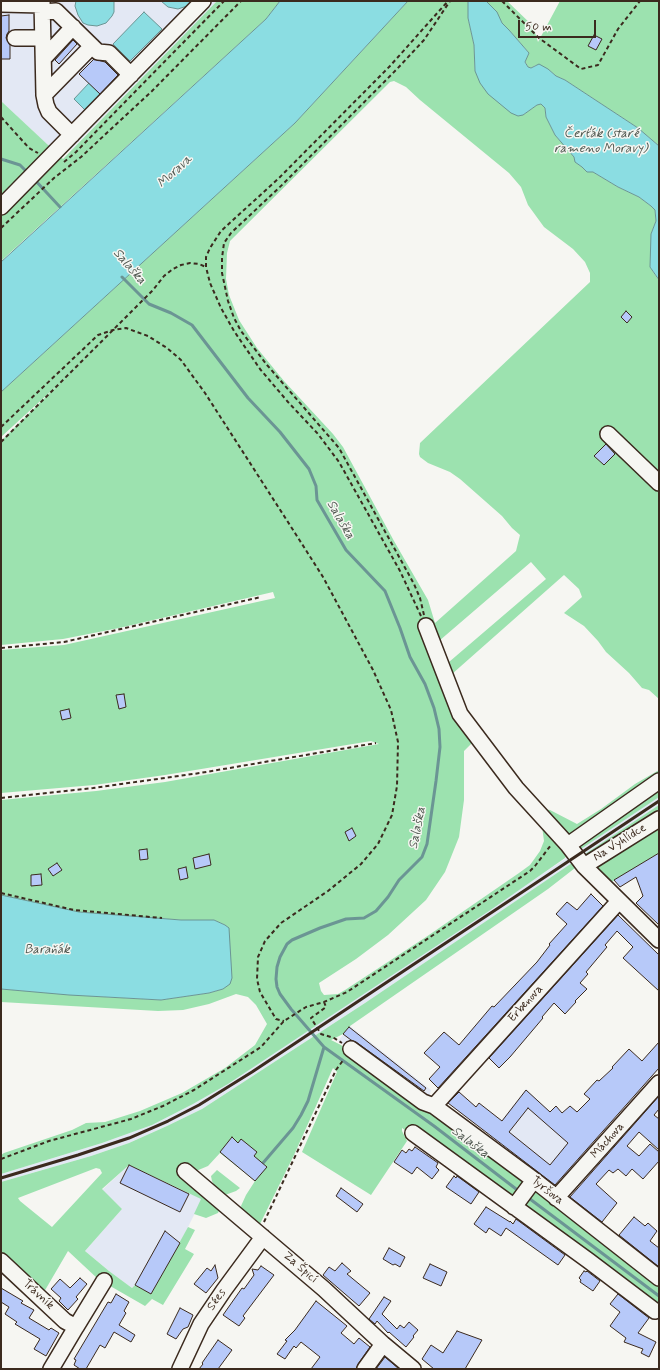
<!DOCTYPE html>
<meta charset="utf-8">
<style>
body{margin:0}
#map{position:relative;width:660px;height:1370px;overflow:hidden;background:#f6f6f2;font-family:Mynerve,sans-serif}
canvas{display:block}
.frame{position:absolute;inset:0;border:2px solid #3b2a1e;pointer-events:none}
.scale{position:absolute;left:518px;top:20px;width:78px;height:18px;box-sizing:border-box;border:2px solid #3b2a1e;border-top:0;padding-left:5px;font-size:12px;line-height:14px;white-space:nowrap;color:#3b2a1e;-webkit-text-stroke:3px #f6f6f2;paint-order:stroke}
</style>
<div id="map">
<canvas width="660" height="1370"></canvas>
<div class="frame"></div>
<div class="scale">50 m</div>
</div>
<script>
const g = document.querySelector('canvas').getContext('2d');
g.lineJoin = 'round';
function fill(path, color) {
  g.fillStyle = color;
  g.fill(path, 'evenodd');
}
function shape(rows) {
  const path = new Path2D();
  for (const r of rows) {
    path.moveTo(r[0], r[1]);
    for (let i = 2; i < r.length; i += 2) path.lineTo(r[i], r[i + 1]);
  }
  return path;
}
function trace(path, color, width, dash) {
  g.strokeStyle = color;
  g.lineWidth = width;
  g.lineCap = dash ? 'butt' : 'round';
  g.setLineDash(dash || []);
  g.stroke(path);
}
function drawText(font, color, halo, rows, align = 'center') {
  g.font = font + ' Mynerve,sans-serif';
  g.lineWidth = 3;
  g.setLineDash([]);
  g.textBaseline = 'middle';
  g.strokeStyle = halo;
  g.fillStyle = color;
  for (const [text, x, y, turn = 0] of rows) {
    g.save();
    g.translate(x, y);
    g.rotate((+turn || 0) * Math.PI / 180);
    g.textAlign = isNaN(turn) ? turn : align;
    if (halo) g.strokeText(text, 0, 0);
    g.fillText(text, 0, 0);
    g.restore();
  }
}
fill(shape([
 [1,1,217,1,71,150,65,150,59,156,1,101],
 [659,796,659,805,365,1003,202,1109,167,1126,129,1143,91,1156,1,1182,1,1174,102,1143,152,1125,193,1104,228,1084],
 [350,1026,431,1090,427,1105,338,1041],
 [526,1089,588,1148,556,1185,553,1185,490,1135],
 [129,1165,202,1199,185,1233,151,1294,135,1285,132,1288,109,1271,85,1251,122,1209,102,1190]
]), '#e3e8f4');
fill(shape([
 [217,1,280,1,266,19,1,261,1,101,63,159],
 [408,1,468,1,468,18,474,45,475,71,523,115,537,105,541,104,545,108,546,117,555,135,574,157,576,162,582,167,587,172,593,172,618,187,639,197,651,206,655,210,656,221,651,234,651,257,650,267,659,281,659,699,649,690,642,688,629,673,606,652,598,641,584,626,564,613,582,597,579,589,564,575,452,674,460,697,477,726,542,809,550,810,577,824,601,809,635,784,659,770,659,776,568,853,565,858,489,911,228,1084,193,1104,152,1125,102,1143,1,1174,1,1155,4,1153,72,1130,86,1123,105,1122,140,1111,182,1093,225,1068,255,1045,267,1024,256,1005,248,997,236,994,209,1004,183,1010,158,1011,1,1002,1,989,105,997,161,1000,209,993,223,989,225,925,214,920,181,920,79,912,1,895,1,800,96,791,165,782,379,744,371,741,165,775,94,785,1,793,1,650,64,645,275,598,273,592,119,628,63,639,1,645,1,441,61,382,1,437,1,392,295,123],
 [394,81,406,87,420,100,509,173,521,187,528,205,544,227,573,249,585,262,590,273,590,282,420,443,419,454,420,457,428,463,450,472,460,479,502,516,512,528,520,535,516,551,435,623,428,600,394,541,343,447,333,434,284,381,257,348,239,320,229,295,226,279,227,253,230,241,390,82],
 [531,562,546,579,449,662,450,668,439,641],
 [474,741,542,826,544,841,540,851,530,865,519,873,426,937,345,990,338,994,324,995,321,991,319,983,356,959,388,935,426,900,445,872,459,837,464,800,464,751],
 [486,1,507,1,533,26,538,42,560,1,659,1,659,146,638,128,565,80,556,76,548,69,536,65,531,68,528,67,525,61,529,53,509,30,502,23,497,13],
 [659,784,659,797,581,849,580,848,580,843],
 [659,805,659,853,608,884,582,856],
 [572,863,575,868,548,889,350,1026,343,1034,331,1040,341,1045,366,1065,433,1110,659,1285,659,1310,402,1128,402,1131,407,1141,371,1195,302,1152,337,1072,333,1068,294,1155,259,1226,243,1213,241,1206,246,1195,255,1181,220,1153,208,1166,196,1171,220,1208,218,1213,206,1218,194,1214,201,1199,129,1165,102,1189,122,1209,85,1251,109,1271,132,1288,135,1285,151,1294,188,1227,195,1230,185,1249,194,1254,163,1305,152,1299,145,1306,98,1279,68,1251,44,1292,1,1257,1,1182,91,1156,129,1143,167,1126,202,1109,365,1003],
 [96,1168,100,1169,102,1173,52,1227,20,1201,18,1198],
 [217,1170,240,1188,236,1191,225,1195,218,1192,212,1181,211,1176]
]), '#9ce2af');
const water = shape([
 [76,1,114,1,114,12,112,16,106,23,97,26,88,25,83,23,78,15,75,6,76,1],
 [161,1,193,1,187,6,178,9,168,7,161,1],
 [280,1,408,1,295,123,1,392,1,262,266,19,280,1],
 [468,1,486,1,497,12,502,23,509,30,529,53,525,62,528,67,531,68,539,64,548,69,556,76,565,80,638,128,659,146,659,280,650,267,651,234,656,221,655,210,651,206,639,197,618,187,593,172,587,172,582,167,575,162,574,157,555,135,546,117,545,108,541,104,537,105,523,115,518,116,511,113,488,94,480,83,475,71,474,45,468,18,468,1],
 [144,12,162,29,130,61,113,44,144,12],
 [89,83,100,94,85,110,74,99,89,83],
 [1,895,79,912,181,920,214,920,225,925,229,928,232,978,230,984,223,989,209,993,161,1000,69,995,1,989,1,895]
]);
fill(water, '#8bdde2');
trace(water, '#6b9594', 1);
trace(shape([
 [1,159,20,165,29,174],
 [34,179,60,207],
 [122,277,149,304,171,313,192,325,248,398,280,432,309,469,316,486,317,500,346,550,385,591,400,628,410,657,425,684,434,708,439,729,440,747,436,781,427,844,422,857,399,880,388,897,376,911,364,918,346,919,320,928,292,940,287,944,280,957,277,967,276,979,277,987,280,994,291,1009,324,1047,434,1126,520,1192],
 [263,1163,293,1128,301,1115,308,1101,324,1047],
 [526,1196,659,1296]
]), '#6b9594', 3);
const building = shape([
 [9,15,9,31,7,34,6,38,10,45,10,59,1,59,1,16,9,15],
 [594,35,602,39,596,50,588,46,594,35],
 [73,40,77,44,59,64,55,60,73,40],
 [94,59,105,62,118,75,100,94,79,74,94,59],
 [626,311,632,317,627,323,621,317,626,311],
 [606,444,615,454,604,465,594,456,606,444],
 [124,694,126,707,119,709,116,695,124,694],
 [69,709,71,718,62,720,60,711,69,709],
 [352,828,356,836,349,841,345,832,352,828],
 [147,849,148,859,140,860,139,850,147,849],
 [659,853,659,925,636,903,643,896,636,877,620,887,614,880,659,853],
 [209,854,211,865,195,869,193,858,209,854],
 [57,863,62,870,53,876,48,869,57,863],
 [186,867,188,878,180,880,178,869,186,867],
 [41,874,42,885,31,886,31,875,41,874],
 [591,894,603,906,438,1088,429,1079,440,1067,424,1053,444,1032,459,1045,492,1006,494,1007,537,962,550,945,549,944,567,924,556,914,567,902,577,910,591,894],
 [618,915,659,955,659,991,623,958,633,947,617,931,605,945,607,947,586,972,588,974,580,983,587,989,575,1001,576,1002,565,1014,554,1003,542,1017,543,1018,510,1057,499,1068,489,1058,618,915],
 [349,1027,426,1088,424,1091,356,1042,351,1040,343,1034,349,1027],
 [659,1042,659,1068,555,1185,448,1103,459,1092,476,1107,479,1103,502,1121,526,1090,550,1112,556,1106,562,1113,570,1106,577,1112,590,1099,584,1094,597,1080,599,1081,613,1068,612,1067,629,1049,642,1061,659,1042],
 [528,1108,568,1143,550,1165,509,1132,528,1108],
 [659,1096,659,1109,654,1115,659,1119,659,1150,639,1132,627,1146,639,1156,650,1144,659,1152,659,1161,643,1179,632,1169,626,1176,618,1169,613,1173,609,1170,596,1184,617,1203,602,1222,570,1197,659,1096],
 [232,1137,238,1143,241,1139,257,1152,254,1156,267,1167,255,1181,220,1152,232,1137],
 [415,1147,438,1163,436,1167,439,1170,432,1179,417,1167,412,1174,394,1162,402,1150,406,1153,409,1149,412,1151,415,1147],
 [129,1165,189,1194,180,1212,120,1183,129,1165],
 [454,1176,456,1178,457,1176,479,1192,471,1204,446,1187,454,1176],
 [341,1188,363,1204,357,1212,336,1196,341,1188],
 [486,1207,510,1222,510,1221,513,1224,516,1219,565,1255,558,1265,506,1228,501,1236,489,1228,486,1233,474,1224,486,1207],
 [634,1217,645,1226,648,1223,657,1231,650,1241,659,1248,659,1267,619,1235,634,1217],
 [165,1231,180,1243,151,1294,135,1285,165,1231],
 [389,1248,405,1257,400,1267,395,1264,393,1265,383,1259,389,1248],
 [342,1263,351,1271,347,1274,370,1293,359,1306,323,1275,329,1267,335,1271,342,1263],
 [430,1264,447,1272,441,1286,423,1278,430,1264],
 [215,1265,218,1278,206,1293,194,1284,207,1268,211,1271,215,1265],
 [261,1266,274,1275,243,1316,245,1318,239,1326,223,1315,242,1288,244,1289,254,1275,252,1269,258,1270,261,1266],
 [584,1271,586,1272,587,1271,600,1281,593,1291,580,1282,581,1280,579,1278,584,1271],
 [80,1278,87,1284,76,1297,78,1299,68,1310,59,1301,61,1298,51,1289,60,1279,70,1288,80,1278],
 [1,1288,23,1301,21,1303,34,1310,29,1318,49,1330,51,1328,59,1333,46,1356,34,1349,40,1339,15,1324,17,1322,5,1314,9,1307,1,1302,1,1288],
 [116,1294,129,1302,124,1311,126,1313,119,1325,135,1335,131,1342,114,1332,105,1348,100,1345,86,1369,80,1369,74,1365,76,1360,74,1359,108,1302,111,1303,116,1294],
 [618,1294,649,1318,638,1333,656,1342,649,1357,641,1353,643,1349,624,1342,626,1338,610,1326,620,1312,610,1304,618,1294],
 [384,1297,391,1301,382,1314,397,1329,400,1325,404,1328,409,1322,418,1330,413,1336,414,1337,406,1347,389,1332,388,1333,377,1321,375,1324,369,1319,384,1297],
 [316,1301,347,1326,341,1333,354,1344,359,1338,370,1347,358,1364,356,1369,311,1369,320,1357,301,1342,296,1348,294,1346,285,1359,277,1354,287,1341,285,1340,295,1330,316,1301],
 [180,1308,193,1315,188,1327,183,1329,176,1339,167,1334,180,1308],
 [457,1331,482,1340,465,1369,434,1369,422,1359,431,1345,443,1353,457,1331],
 [218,1340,232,1350,218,1369,199,1369,203,1364,202,1363,218,1340],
 [385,1357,399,1369,376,1369,385,1357]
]);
fill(building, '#b7c9f9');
trace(building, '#3b2a1e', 1);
const minor = shape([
 [42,1,44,95,46,105,49,112,72,135],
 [1,4,42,5],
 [43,12,56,11,98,52,109,53,131,75],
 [15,38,43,38],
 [44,58,73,27],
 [44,95,92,46],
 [1,207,203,1],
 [608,434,659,483],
 [426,626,460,714,516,788,568,845,584,866,659,940],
 [568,845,659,781],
 [584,866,659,819],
 [351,1049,423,1102,434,1106,534,1180,659,1278],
 [434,1106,619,901],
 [413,1133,589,1261,655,1311],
 [185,1171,324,1289,383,1344,413,1369],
 [556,1198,659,1083],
 [514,1207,534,1180],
 [1,1261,65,1321,76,1327,51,1369],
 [76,1327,104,1281],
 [180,1369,201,1324,224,1290,263,1237],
 [365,1369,383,1344]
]);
trace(minor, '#3b2a1e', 18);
trace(shape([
 [502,1,539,38,581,69,598,65,618,29,640,1],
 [1,117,29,148,38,153],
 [64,162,76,152,224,1],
 [1,228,54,178,81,157,152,91,241,1],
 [1,427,98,335,113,330,126,328,148,336,167,348,181,360,205,393,295,533,323,577,373,670,391,710,398,742,397,786,392,815,378,844,361,864,328,891,281,923,265,941,258,957,257,979,260,992,276,1019,284,1021],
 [1,442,153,290,164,276,173,269,181,265,190,263,199,264,206,267],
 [424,615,420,598,414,584,339,448,267,365,241,331,234,318,228,301,222,273,222,258,224,243,231,233,283,184,397,69,424,40,450,1],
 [421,616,400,571,339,462,318,434,288,402,260,369,234,331,221,308,210,283,206,267,206,257,210,248,221,231,279,178,390,66,448,1],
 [1,648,64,642,261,597],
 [1,798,93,788,200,773,376,743],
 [1,893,74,910,162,918],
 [324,1002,326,1007,311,1018,321,1034,334,1038,342,1043],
 [1,1159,49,1141,131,1119,163,1106,194,1090,261,1047,284,1021,306,1007,324,1002,347,992,530,871,535,866,551,845],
 [264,1222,336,1070,344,1059]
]), '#3b2a1e', 2, [4, 3]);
trace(minor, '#f6f6f2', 15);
trace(shape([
 [1,1178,78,1155,129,1138,168,1121,199,1105,252,1072,659,801]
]), '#3b2a1e', 3);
drawText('12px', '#3b2a1e', '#f6f6f2', [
 ["Na Vyhlídce",620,843,-32],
 ["Erbenova",526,1004,-48],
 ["Máchova",608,1141,-48],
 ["Tyršova",547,1191,38],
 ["Za Špicí",300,1268,41],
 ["Trávník",38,1295,43],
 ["Sées",217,1300,-55]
]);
drawText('italic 13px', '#4f574f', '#f6f6f2', [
 ["Čerťák (staré",601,134],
 ["rameno Moravy)",601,149],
 ["Morava",175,172,-42],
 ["Salaška",129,267,49],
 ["Salaška",340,520,60],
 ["Salaška",418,828,-79],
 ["Baraňák",47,950],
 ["Salaška",470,1143,37]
]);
</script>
